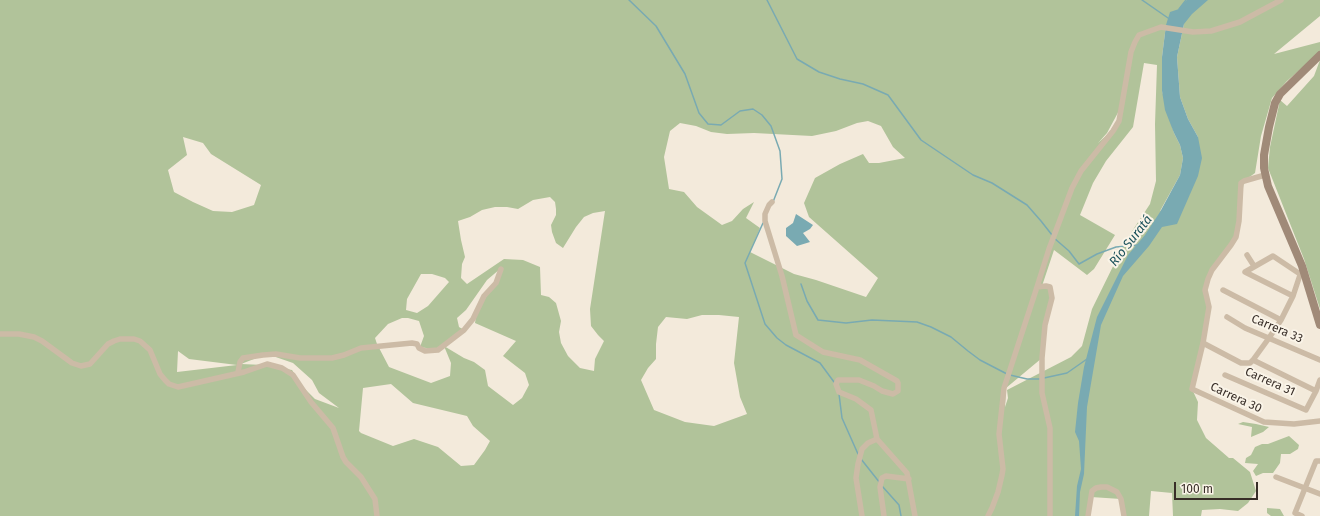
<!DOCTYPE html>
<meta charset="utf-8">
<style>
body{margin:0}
#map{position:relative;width:1320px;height:516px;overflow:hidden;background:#f3eadb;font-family:"Fira Sans",sans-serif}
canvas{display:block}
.scale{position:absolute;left:1174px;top:482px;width:84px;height:18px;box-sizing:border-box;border:2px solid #382e28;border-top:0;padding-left:5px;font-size:12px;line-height:14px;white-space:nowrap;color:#382e28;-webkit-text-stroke:3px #faf4e8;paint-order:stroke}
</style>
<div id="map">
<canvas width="1320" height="516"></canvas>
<div class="scale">100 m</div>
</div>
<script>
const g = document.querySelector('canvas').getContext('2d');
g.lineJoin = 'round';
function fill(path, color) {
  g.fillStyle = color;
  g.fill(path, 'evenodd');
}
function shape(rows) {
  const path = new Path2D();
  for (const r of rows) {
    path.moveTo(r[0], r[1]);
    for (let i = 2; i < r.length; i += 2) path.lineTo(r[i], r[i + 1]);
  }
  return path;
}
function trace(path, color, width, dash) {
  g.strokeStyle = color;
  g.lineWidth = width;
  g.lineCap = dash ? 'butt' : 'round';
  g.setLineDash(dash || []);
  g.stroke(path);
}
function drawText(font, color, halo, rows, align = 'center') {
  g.font = font + ' "Fira Sans",sans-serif';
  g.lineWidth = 4;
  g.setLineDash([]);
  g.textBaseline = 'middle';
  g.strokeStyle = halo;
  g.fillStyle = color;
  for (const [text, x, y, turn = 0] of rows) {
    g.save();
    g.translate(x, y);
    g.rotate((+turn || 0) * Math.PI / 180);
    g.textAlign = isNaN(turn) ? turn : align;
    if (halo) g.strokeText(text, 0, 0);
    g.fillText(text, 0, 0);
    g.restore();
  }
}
fill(shape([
 [0,0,1320,0,1320,16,1274,54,1320,42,1320,52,1287,81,1272,98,1261,136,1255,173,1244,181,1236,237,1206,279,1209,307,1192,389,1198,402,1197,420,1206,438,1229,458,1233,458,1250,472,1256,491,1248,503,1238,511,1220,509,1202,510,1201,516,1173,516,1172,493,1151,491,1149,516,1124,516,1121,499,1091,497,1088,516,0,516],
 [1184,24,1177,57,1180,97,1188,119,1198,137,1189,195,1160,211,1180,175,1183,158,1180,145,1174,133,1162,91,1162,57,1166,25],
 [1144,63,1157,65,1155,124,1156,181,1150,204,1125,242,1092,309,1082,346,1071,357,1007,390,1008,398,1005,407,1006,388,1042,358,1051,298,1050,286,1042,286,1054,250,1087,275,1094,269,1115,235,1080,215,1093,183,1106,161,1133,127],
 [1121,107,1118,120,1108,134,1098,143,1107,133],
 [868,121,881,126,893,147,905,158,879,163,869,163,863,154,840,164,815,178,804,203,809,217,878,278,866,297,816,280,794,274,750,252,760,228,746,218,754,202,743,209,732,221,722,225,697,207,684,192,669,189,664,157,670,131,680,123,696,126,711,132,727,134,754,133,812,136,836,131,857,123],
 [183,137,203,143,211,154,261,185,254,205,232,212,213,211,193,202,174,192,168,170,187,155],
 [550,197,555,202,556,209,556,215,551,225,552,232,556,243,563,248,576,227,584,217,593,213,605,211,590,309,591,326,598,335,604,341,595,359,594,371,580,368,568,356,561,343,559,332,561,321,556,303,549,297,541,295,540,267,523,260,504,259,467,284,461,278,462,264,465,257,461,240,458,221,470,217,482,210,495,207,507,207,518,209,533,200],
 [500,269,496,283,477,310,475,323,516,341,503,356,525,373,529,385,522,398,513,405,488,386,485,370,474,362,464,358,444,346,451,363,450,376,431,383,389,367,377,344,375,338,388,324,402,318,408,318,419,321,424,336,420,347,438,350,464,330,459,327,457,318,466,310,487,280],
 [421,274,432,274,445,278,449,282,428,306,417,313,406,310,407,299],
 [702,315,719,315,739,317,734,363,740,397,747,414,714,426,685,422,654,410,641,380,648,368,656,359,656,344,658,327,666,317,687,319],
 [178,351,189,359,237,365,177,372],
 [267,354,293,363,312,380,319,393,339,408,315,399,304,388,292,370,264,365,241,364],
 [391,384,413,403,467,416,473,426,490,441,485,450,474,465,461,466,438,447,414,439,393,446,361,433,359,431,363,388],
 [1320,60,1320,309,1304,259,1268,168,1270,147,1280,100,1287,106,1314,76],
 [1243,422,1256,424,1269,427,1263,432,1251,437,1252,427,1238,424],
 [1289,436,1299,445,1298,449,1290,454,1281,454,1280,463,1273,473,1263,473,1256,476,1253,471,1258,464,1245,463,1246,458,1251,455,1255,447,1262,444,1268,444],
 [1267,508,1280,509,1284,516,1271,516,1267,513]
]), '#b1c39a');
fill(shape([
 [1187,0,1208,0,1192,14,1184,24,1177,57,1180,97,1188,119,1198,137,1202,158,1198,176,1177,224,1162,227,1149,246,1123,276,1101,325,1087,407,1084,474,1080,492,1079,516,1075,516,1077,486,1081,469,1079,441,1075,432,1078,403,1084,367,1097,317,1128,255,1145,235,1160,212,1180,175,1183,158,1180,145,1174,133,1165,110,1162,91,1162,57,1166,25,1170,12,1179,9],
 [796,214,813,225,810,229,803,233,810,242,797,246,786,236,786,228,793,223]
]), '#79aab2');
trace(shape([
 [629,0,656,26,685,74,699,113,708,124,721,125,740,111,753,109,762,115,771,126,780,151,782,179,773,202],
 [767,0,797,59,819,72,840,79,863,84,888,95,921,140,973,175,992,183,1027,205,1041,221,1052,235],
 [1142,0,1168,18],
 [1179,9,1186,0],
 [763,223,745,263,765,324,777,338,786,345,820,363,834,382],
 [1054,238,1069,251,1079,264,1097,254,1116,247,1138,245],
 [801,284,807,301,818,320,846,323,872,320,917,322,931,327,951,337,968,351,980,360,1007,374],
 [1010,375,1027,379,1040,379],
 [1044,378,1067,373,1087,359],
 [839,394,842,418,858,454],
 [861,459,880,483],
 [882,486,899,505,901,516]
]), '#79aab2', 1.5);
trace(shape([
 [1265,175,1244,181,1241,183,1239,221,1236,237,1231,245,1212,270,1208,279,1205,290,1209,307,1203,343,1192,389,1264,422,1294,424,1320,421],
 [772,202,769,205,765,214,765,221,782,276,796,335,823,352,860,360,897,381,898,383,898,391,893,394,882,391,874,386,859,380,838,380,836,384,839,392,856,399,871,410,877,439],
 [1247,255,1254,266],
 [1037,287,1049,249,1072,188,1081,171,1113,131,1119,121,1131,52,1135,42,1139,35,1161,27,1193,32,1211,31,1240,22,1281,0],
 [1223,290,1281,320],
 [1293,296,1245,272,1273,256,1300,274],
 [1227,317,1245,328,1320,360],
 [0,334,19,334,34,337,42,341,72,363,81,366,90,364,108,344,114,341,120,339,134,339,140,341,150,350,160,374,165,380,169,384,178,387,244,372,267,364,282,368,293,375,311,402,333,428,343,457,346,462,361,477,375,499,377,516],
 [1203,343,1241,363,1250,363,1253,360,1316,391],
 [1253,360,1269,338,1281,320,1293,296,1301,272],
 [238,372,240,362,243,358,263,355,276,354,300,358,332,358,344,355,361,348,412,343,417,344,419,348,425,351,438,350,464,330,473,319,484,296,496,283,501,269],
 [1225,375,1306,410,1316,391,1320,380],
 [1276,477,1320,494],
 [862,516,856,478,858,464,862,449,868,443,877,439,907,473,915,516],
 [884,516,880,487,882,478,886,476,909,479],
 [988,516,992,508,998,492,1002,475,1003,469,999,434,1004,388,1037,287,1046,286,1050,287,1052,298,1045,325,1042,358,1042,393,1050,428,1050,516],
 [1088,516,1092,491,1096,488,1101,487,1107,487,1117,492,1121,499,1124,516],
 [1302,516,1295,513,1316,461,1320,461]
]), '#ccbba6', 5.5);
trace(shape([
 [1320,55,1280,94,1275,103,1269,127,1264,155,1264,168,1268,186,1302,266,1320,325]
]), '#a08a78', 8);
drawText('12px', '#382e28', '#faf4e8', [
 ["Carrera 33",1277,329,23],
 ["Carrera 31",1270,382,24],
 ["Carrera 30",1236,398,25]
]);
drawText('italic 13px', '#1b515b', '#faf4e8', [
 ["Río Suratá",1131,241,-52]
]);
</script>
